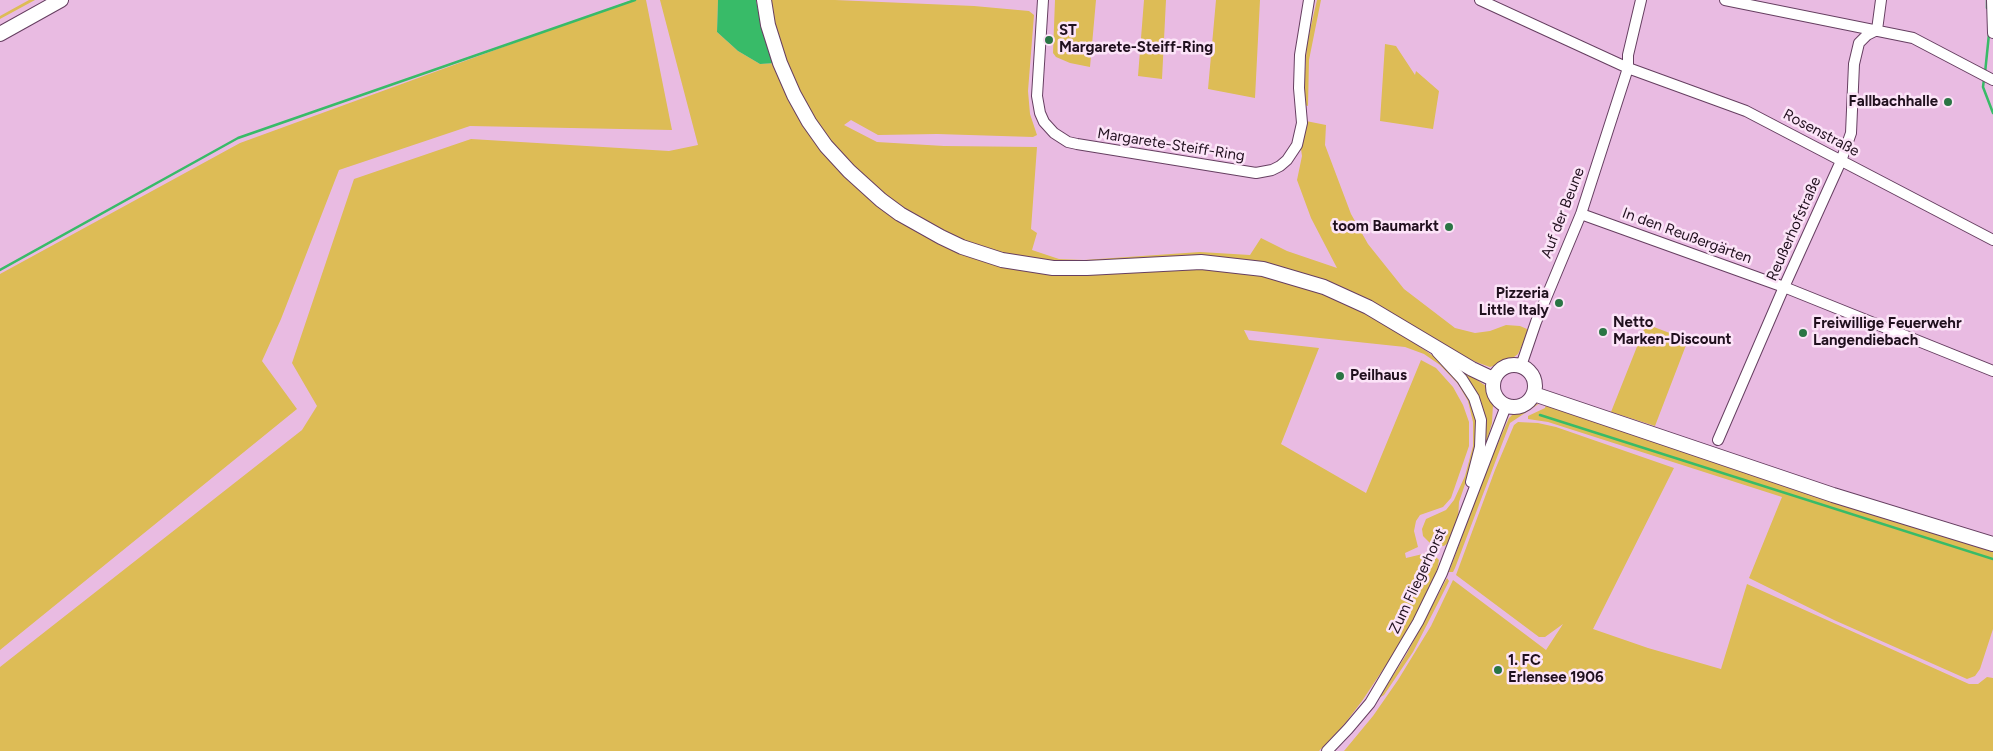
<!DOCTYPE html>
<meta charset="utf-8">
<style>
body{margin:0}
canvas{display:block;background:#e9bbe2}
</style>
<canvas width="1993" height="751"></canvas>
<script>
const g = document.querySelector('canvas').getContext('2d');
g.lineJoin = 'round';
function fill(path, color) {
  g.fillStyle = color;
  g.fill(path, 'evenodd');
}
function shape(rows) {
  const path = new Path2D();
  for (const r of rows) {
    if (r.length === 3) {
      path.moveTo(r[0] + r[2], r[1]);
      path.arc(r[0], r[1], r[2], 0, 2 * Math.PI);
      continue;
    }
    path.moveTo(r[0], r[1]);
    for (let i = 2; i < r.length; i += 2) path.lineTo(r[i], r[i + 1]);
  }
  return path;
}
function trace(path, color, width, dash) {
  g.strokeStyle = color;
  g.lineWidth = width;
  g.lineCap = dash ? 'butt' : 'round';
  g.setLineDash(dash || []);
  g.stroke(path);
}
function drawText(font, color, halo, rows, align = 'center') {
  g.font = font + ' Figtree,sans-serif';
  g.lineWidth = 5;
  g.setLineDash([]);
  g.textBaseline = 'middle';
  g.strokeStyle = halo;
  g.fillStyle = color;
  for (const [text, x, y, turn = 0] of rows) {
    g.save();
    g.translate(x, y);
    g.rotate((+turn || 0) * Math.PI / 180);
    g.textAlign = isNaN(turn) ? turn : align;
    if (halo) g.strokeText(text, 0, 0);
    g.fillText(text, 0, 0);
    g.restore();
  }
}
fill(shape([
 [29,0,35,0,0,19,0,16],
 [632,0,646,0,672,130,470,126,339,170,281,319,262,361,297,409,0,650,0,274,240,143],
 [660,0,718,0,717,32,738,51,760,64,776,63,791,97,878,203,1001,263,1200,267,1231,270,1292,282,1366,311,1409,336,1416,344,1442,362,1460,380,1479,420,1478,446,1459,502,1458,520,1449,542,1444,546,1432,545,1423,536,1422,529,1426,519,1446,510,1454,500,1465,476,1473,446,1473,422,1468,401,1458,384,1440,365,1424,354,1405,347,1244,330,1249,340,1319,348,1281,444,1366,493,1421,360,1436,368,1453,387,1463,405,1469,422,1469,446,1451,498,1443,507,1420,515,1416,521,1414,531,1418,547,1405,553,1406,558,1431,552,1439,560,1437,571,1413,620,1396,650,1362,701,1343,726,1319,751,0,751,0,667,302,430,317,406,292,363,354,179,471,139,669,151,698,145],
 [769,0,835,0,974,6,1029,11,1034,15,1028,91,1030,114,1037,135,1033,137,937,134,878,135,851,120,844,125,877,142,944,146,1037,147,1031,229,1037,233,1032,250,1059,259,1084,260,1200,252,1250,255,1261,238,1287,251,1337,268,1311,218,1297,180,1302,156,1297,121,1306,121,1326,125,1325,145,1351,214,1368,244,1404,289,1455,328,1475,333,1490,331,1506,325,1520,326,1527,329,1527,335,1518,354,1510,360,1490,367,1476,362,1270,265,1059,264,1007,256,967,243,905,212,854,170,814,120,785,61,773,23],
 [1055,0,1096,0,1090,67,1070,63,1056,57,1053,53],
 [1144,0,1166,0,1162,79,1138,76],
 [1216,0,1260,0,1255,98,1208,89],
 [1317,0,1321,0,1309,60,1308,106,1305,105,1305,73,1307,43],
 [1385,44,1396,46,1415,75,1416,71,1439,91,1433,129,1380,121],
 [1646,324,1688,340,1655,426,1611,412],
 [1459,368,1486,386,1493,404,1492,423,1484,450,1483,421],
 [1540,403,1510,423,1455,568,1453,572,1449,572,1488,466,1509,418,1516,411],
 [1546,404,1646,436,1993,551,1993,629,1980,669,1975,676,1967,679,1834,620,1749,578,1782,497,1548,422,1528,419,1528,416,1545,408],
 [1518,422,1538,423,1556,427,1674,468,1593,629,1648,648,1721,669,1747,584,1969,684,1978,684,1987,677,1993,678,1993,751,1344,751,1373,716,1398,680,1431,626,1453,580,1546,650,1563,624,1545,637,1539,637,1456,575,1495,470,1514,425],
 [1447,578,1449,581,1440,599,1413,652,1384,695,1379,698,1406,655]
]), '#ddbc56');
fill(shape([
 [718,0,756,0,760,19,776,63,760,64,738,51,717,32]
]), '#38bb68');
trace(shape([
 [1987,0,1987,8],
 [1985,73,1989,34],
 [1984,79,1983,87,1993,113],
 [0,270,238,138,635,0],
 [1540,415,1993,559]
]), '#38bb68', 2.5);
const minor = shape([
 [1043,0,1037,96,1040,113,1044,122,1054,133,1068,142,1077,144,1256,173,1272,170,1280,166,1287,160,1297,145,1302,123,1299,88,1300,55,1309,0],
 [1480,0,1628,68,1746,111,1993,240],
 [1725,0,1913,38,1993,80],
 [1992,0,1993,33],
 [1877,30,1881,0],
 [1581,214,1784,287,1993,371],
 [1437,352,1462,379,1474,398,1481,420,1480,447,1471,482],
 [1521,366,1536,322,1581,214,1628,68,1628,55,1641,0],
 [1718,440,1784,287,1841,161,1851,133,1854,64,1859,43,1867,35,1877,30],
 [1327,751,1348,729,1370,703,1418,622,1442,573,1506,406]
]);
const secondary = shape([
 [764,0,768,25,780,63,794,95,809,122,826,146,849,171,881,200,900,214,941,237,962,247,1002,260,1053,268,1087,268,1201,262,1263,269,1324,287,1368,307,1472,369,1493,379],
 [0,34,61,0],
 [1514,386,21],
 [1534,394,1833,495,1993,544]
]);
trace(minor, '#663f61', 12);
trace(secondary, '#663f61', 16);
trace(minor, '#fff', 10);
trace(secondary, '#fff', 14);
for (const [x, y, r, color] of [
 [1049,40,5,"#2a7544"],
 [1948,102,5,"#2a7544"],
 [1449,227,5,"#2a7544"],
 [1559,303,5,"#2a7544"],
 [1603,332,5,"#2a7544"],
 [1803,333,5,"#2a7544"],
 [1340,376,5,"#2a7544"],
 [1498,670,5,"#2a7544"]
]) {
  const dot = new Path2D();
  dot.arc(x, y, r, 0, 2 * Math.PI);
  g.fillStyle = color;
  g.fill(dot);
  trace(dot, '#fce4f8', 2);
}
drawText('bold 15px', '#20101e', '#fce4f8', [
 ["ST",1059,31],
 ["Margarete-Steiff-Ring",1059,48],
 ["Fallbachhalle",1938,102,"right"],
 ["toom Baumarkt",1439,227,"right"],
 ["Pizzeria",1549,294,"right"],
 ["Little Italy",1549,311,"right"],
 ["Netto",1613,323],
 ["Marken-Discount",1613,340],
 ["Freiwillige Feuerwehr",1813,324],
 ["Langendiebach",1813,341],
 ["Peilhaus",1350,376],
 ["1. FC",1508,661],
 ["Erlensee 1906",1508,678]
], 'left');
drawText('15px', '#20101e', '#fce4f8', [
 ["Rosenstraße",1821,133,28],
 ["Margarete-Steiff-Ring",1171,145,9],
 ["Auf der Beune",1563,213,-69],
 ["Reußerhofstraße",1794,229,-66],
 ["In den Reußergärten",1687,236,20],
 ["Zum Fliegerhorst",1418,581,-65]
]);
</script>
